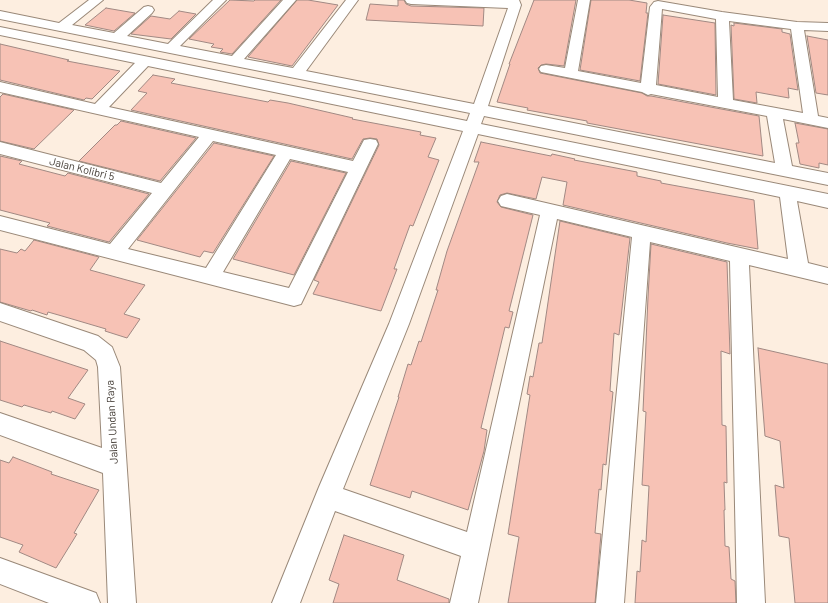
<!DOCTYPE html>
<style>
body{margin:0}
canvas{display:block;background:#fdeee0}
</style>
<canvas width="828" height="603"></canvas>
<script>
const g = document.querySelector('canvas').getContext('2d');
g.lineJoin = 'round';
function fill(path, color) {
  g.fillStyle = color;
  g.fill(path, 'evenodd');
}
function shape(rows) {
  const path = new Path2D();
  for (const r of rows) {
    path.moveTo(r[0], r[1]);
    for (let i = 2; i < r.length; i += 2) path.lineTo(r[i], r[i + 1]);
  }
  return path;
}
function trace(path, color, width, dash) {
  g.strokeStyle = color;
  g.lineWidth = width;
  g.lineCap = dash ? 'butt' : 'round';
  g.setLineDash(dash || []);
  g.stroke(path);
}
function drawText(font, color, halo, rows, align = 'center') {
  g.font = font + ' Barlow,sans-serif';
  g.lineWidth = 3;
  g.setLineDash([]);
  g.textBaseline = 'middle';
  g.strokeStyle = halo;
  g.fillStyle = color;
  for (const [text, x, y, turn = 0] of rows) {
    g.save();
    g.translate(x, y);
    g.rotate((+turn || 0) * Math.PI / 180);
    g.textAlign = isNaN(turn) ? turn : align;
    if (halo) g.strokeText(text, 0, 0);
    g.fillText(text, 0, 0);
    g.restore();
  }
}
const building = shape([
 [230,0,254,1,255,0,281,0,232,54,220,52,223,49,211,47,214,44,189,39,230,0],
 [297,0,308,0,338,5,292,66,248,57,297,0],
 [398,0,404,0,406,4,411,6,484,8,483,26,366,20,370,4,398,6,398,0],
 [534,0,576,0,564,66,546,64,541,65,538,68,540,73,642,93,647,96,651,96,759,116,763,156,587,123,587,121,527,110,528,108,497,102,510,64,509,64,534,0],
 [591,0,629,0,647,3,646,13,648,13,640,81,580,70,591,0],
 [106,8,135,13,114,31,85,25,106,8],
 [179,11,196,14,171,39,131,34,151,16,170,19,179,11],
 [663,15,715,23,716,95,658,84,663,15],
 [734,23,782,29,782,32,790,34,798,90,788,88,789,98,756,92,757,103,734,99,731,25,734,26,734,23],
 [807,36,828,40,828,95,816,93,807,36],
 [0,44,69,60,67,61,120,71,92,99,86,98,84,100,0,80,0,44],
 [153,75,175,79,171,83,268,102,270,100,288,103,353,118,352,119,421,132,420,135,436,138,428,157,439,160,413,226,410,225,394,269,397,269,381,311,313,294,319,282,314,280,379,145,377,139,370,138,363,139,352,159,131,110,147,93,138,91,153,75],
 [3,94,74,110,34,149,0,141,0,97,3,94],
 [121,121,196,138,160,181,79,161,115,125,117,125,121,121],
 [795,123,828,129,828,165,819,163,819,168,800,164,796,143,799,143,795,123],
 [481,142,551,156,552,154,575,159,574,160,637,172,637,176,661,181,661,183,754,200,758,249,727,243,563,205,567,182,542,177,536,199,507,193,500,195,497,202,501,207,533,215,509,311,513,312,509,328,505,327,481,428,487,430,484,451,468,510,412,491,410,498,370,485,399,397,398,397,408,364,411,365,419,341,421,342,438,290,436,290,447,251,479,162,474,162,481,142],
 [214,143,274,156,213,253,204,251,200,257,137,240,214,143],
 [0,156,22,161,19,164,65,176,68,173,149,194,109,242,47,226,50,223,0,210,0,156],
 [291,161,346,173,294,275,233,259,291,161],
 [560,221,630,238,619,335,614,333,610,391,613,392,606,465,603,464,601,490,599,489,595,533,601,534,595,603,508,603,519,537,508,534,530,395,527,394,530,376,533,377,539,343,542,343,560,221],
 [34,240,99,257,90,270,145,285,124,314,140,319,127,338,105,331,106,329,62,316,48,312,47,315,32,310,31,311,0,302,0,249,17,253,21,249,25,251,34,240],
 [651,244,727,262,730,354,721,351,722,425,726,426,727,483,724,482,725,510,724,510,725,546,729,547,731,579,735,581,736,603,635,603,637,571,640,572,642,540,646,542,649,486,642,485,646,412,643,411,648,297,651,244],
 [0,341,88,370,68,398,85,404,75,419,52,411,51,413,24,405,22,407,0,400,0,341],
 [758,348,828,364,828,603,795,603,789,538,779,536,775,485,784,488,780,441,765,436,758,348],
 [13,457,52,472,51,474,99,490,74,533,77,534,56,568,19,552,23,545,0,537,0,460,9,463,13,457],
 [344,535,404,555,397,580,449,599,449,603,333,603,339,584,329,580,344,535]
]);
fill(building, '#f7c2b5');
trace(building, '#a18983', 1);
const minor = shape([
 [89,0,103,0,72,25,114,33,144,7,148,6,152,7,154,10,152,13,127,36,168,44,213,0,226,0,180,46,232,56,283,0,296,0,244,59,293,68,346,0,358,0,306,71,474,104,508,8,411,4,407,3,405,0,519,0,521,5,488,106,775,163,767,116,651,94,648,95,642,92,546,73,541,72,539,69,541,66,546,65,565,68,578,0,590,0,578,71,641,83,650,7,654,2,658,1,722,12,797,22,828,23,828,31,804,30,818,116,828,118,828,128,783,119,792,166,828,173,828,185,484,116,481,124,828,194,828,208,797,201,808,263,828,268,828,284,749,265,765,603,737,603,730,261,650,242,624,603,596,603,632,237,557,219,478,603,450,603,461,556,335,511,300,603,272,603,319,487,389,324,463,131,148,66,109,107,353,161,364,140,370,139,376,140,378,144,301,304,294,306,0,230,0,216,110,244,152,193,0,154,0,142,161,183,199,137,0,92,0,82,95,104,135,63,0,35,0,27,467,121,470,113,0,19,0,11,59,23,89,0],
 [662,9,716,19,718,97,656,85,662,9],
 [729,21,791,29,803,113,733,100,729,21],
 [478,134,780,197,788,259,507,194,501,196,498,201,501,206,540,215,467,532,343,489,409,324,478,134],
 [213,141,276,155,206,268,128,249,213,141],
 [290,159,348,172,289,288,223,272,290,159],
 [0,303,98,336,112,347,120,367,136,603,108,603,103,473,0,435,0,413,102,448,98,367,96,360,84,350,0,321,0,303],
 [0,558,96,593,100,603,49,603,0,584,0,558]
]);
trace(minor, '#9a8979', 2);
fill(minor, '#fff');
drawText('11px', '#423b34', '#fff', [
 ["Jalan Kolibri 5",82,169,14],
 ["Jalan Undan Raya",112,422,-93]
]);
</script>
